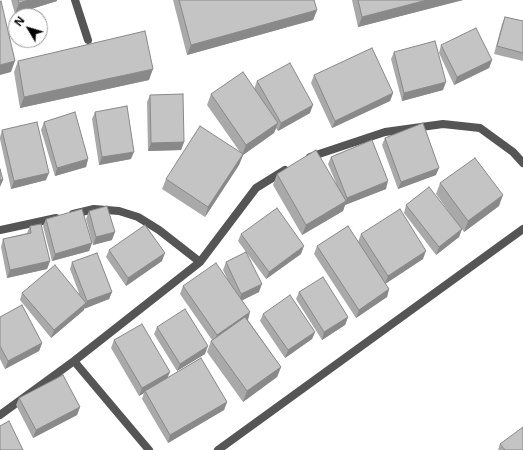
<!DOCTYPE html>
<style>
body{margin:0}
#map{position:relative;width:523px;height:450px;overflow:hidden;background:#fff;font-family:"Noto Sans",sans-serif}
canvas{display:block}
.north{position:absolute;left:8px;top:8px;width:40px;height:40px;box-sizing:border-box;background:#fff;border:1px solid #999;border-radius:50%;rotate:308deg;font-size:11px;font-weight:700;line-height:16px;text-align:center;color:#000}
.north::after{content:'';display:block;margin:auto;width:14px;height:18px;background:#000;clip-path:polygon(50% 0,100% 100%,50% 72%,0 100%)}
</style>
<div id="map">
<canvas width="523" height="450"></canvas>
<div class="north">N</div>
</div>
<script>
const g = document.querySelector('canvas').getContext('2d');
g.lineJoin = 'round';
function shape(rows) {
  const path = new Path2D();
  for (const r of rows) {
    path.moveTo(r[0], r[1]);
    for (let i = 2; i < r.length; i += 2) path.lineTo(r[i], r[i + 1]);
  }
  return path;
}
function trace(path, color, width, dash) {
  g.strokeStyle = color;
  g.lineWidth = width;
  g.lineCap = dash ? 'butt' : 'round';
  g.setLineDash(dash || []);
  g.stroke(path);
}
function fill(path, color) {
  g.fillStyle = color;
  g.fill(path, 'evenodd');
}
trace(shape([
 [75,0,88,40]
]), '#555', 8);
trace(shape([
 [310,157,385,132,443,124,480,128,513,152,523,163],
 [73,214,94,209,119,211,138,217,159,230,200,262],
 [0,230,56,218],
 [74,361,149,450],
 [0,415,74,361,200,262,256,188,285,170],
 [218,450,523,229]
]), '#555', 8);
fill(shape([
 [11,0,57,0,57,1,15,14],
 [173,0,314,0,317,10,313,20,187,55],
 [352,0,463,0,358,27],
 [505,17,523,21,523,61,494,54,502,24],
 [441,45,492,60,489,68,454,85,439,53],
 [394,52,443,90,402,101,391,59],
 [18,61,149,80,20,108,14,72],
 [314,75,393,93,390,101,332,128,311,83],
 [257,81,310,113,278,131,276,128,274,133,243,155,239,165,205,217,162,189,166,179,240,152,207,105,211,94,254,89],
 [150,95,184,142,181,150,148,151,147,102],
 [95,112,131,159,99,165,92,119],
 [44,122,88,159,86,167,55,176,41,130],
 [2,130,46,180,11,189,0,139,0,137],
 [385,138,436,175,398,189,382,145],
 [331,157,386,189,345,205,343,211,302,235,273,185,277,174,336,183,328,164],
 [440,183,499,206,464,232,462,229,459,237,436,255,404,213,406,205,459,226,436,194],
 [89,211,112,240,93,245,86,219],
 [46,219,92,243,89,251,52,261,43,226],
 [30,226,50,261,47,269,7,278,1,247,3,239,27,233],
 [241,234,301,254,266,279,246,252,259,292,242,300,248,320,281,367,277,377,243,402,207,352,211,341,212,340,180,294,183,286,227,278,223,270,226,262,246,252,238,241],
 [361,234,423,259,385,284,389,289,387,297,356,318,314,254,317,246,358,242],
 [109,250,162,261,126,286,106,257],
 [72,262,112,292,109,299,84,308,84,310,51,338,20,300,22,293,79,293,70,269],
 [299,292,348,317,345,325,322,340,296,299],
 [263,314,315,332,312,339,285,358,260,321],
 [0,317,42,343,39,351,5,369,0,359],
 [157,327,205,354,177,371,154,334],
 [114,340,168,377,227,402,224,410,168,443,142,399,144,393,139,396,111,348],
 [19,398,80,407,77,415,33,438,16,405],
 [500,444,523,450,498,450]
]), '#a9a9a9');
fill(shape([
 [29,0,57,0,57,1,15,14,19,3],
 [427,0,463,0,358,27,362,17],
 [317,10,313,20,187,55,191,45],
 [492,60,489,68,454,85,457,77],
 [15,61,11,72,0,75,0,65],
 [153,69,149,80,20,108,24,97],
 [446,82,443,90,402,101,404,93],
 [393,93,390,101,332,128,335,121],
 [313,105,310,113,278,131,281,123],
 [278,123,274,133,243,155,239,165,205,217,208,207,242,155,246,145],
 [184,142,181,150,148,151,151,143],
 [134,152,131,159,99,165,102,157],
 [88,159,86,167,55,176,57,168],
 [439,168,436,175,398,189,401,182],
 [49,173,46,180,11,189,14,181],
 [0,180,3,180,0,187],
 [388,181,386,189,345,205,343,211,302,235,306,225,346,201,347,198],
 [503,195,499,206,464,232,468,221],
 [462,229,459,237,436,255,439,247],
 [115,232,112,240,93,245,96,237],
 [92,243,89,251,52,261,55,254],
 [304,246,301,254,266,279,269,272],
 [426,251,423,259,385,284,388,276],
 [165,253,162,261,126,286,128,278],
 [50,261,47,269,7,278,10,270],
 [262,284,259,292,239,302,241,294],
 [389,289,387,297,356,318,359,310],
 [112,292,109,299,84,309,87,301],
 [86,303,84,310,51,338,54,330],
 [250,312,248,320,214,343,217,335],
 [348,317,345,325,322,340,324,332],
 [315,332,312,339,285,358,288,350],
 [42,343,39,351,5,369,8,361],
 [208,346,205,354,177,371,180,364],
 [281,367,277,377,243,402,247,391],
 [170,372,167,379,145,391,144,393,139,396,142,388],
 [227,402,224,410,168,443,170,435],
 [80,407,77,415,33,438,36,430]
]), '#898989');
const building = shape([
 [18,0,29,0,19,3,18,0],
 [179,0,314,0,317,10,191,45,179,0],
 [358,0,427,0,362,17,358,0],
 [1,1,15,61,0,65,0,2,1,1],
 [505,17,523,21,523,53,497,46,505,17],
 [476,28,492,60,457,77,441,45,476,28],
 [145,31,153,69,24,97,18,61,145,31],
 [435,41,446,82,404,93,394,52,435,41],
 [372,48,393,93,335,121,314,75,372,48],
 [290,63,313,105,281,123,257,81,290,63],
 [243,72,278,123,246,145,211,94,243,72],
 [183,94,184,142,151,143,150,95,183,94],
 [127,106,134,152,102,157,95,112,127,106],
 [75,112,88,159,57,168,44,122,75,112],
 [37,122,49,173,14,181,2,130,37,122],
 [423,123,439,168,401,182,385,138,423,123],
 [200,126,243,154,208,207,166,179,200,126],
 [372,140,388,181,347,198,331,157,372,140],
 [316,150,346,201,306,225,277,174,316,150],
 [475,158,503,195,468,221,440,183,475,158],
 [0,169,3,180,0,180,0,169],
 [429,187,462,229,439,247,406,205,429,187],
 [107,206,115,232,96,237,89,211,107,206],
 [277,208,304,246,269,272,241,234,277,208],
 [82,209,92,243,55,254,46,219,82,209],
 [400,209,426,251,388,276,361,234,400,209],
 [41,224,50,261,10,270,3,239,31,233,30,226,41,224],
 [145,225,165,253,128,278,109,250,145,225],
 [348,226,389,289,359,310,317,246,348,226],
 [246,252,262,284,241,294,226,262,246,252],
 [97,253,112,292,87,301,72,262,97,253],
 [216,263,250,312,217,335,183,286,216,263],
 [55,265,86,303,54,330,22,293,55,265],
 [323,277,348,317,324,332,299,292,323,277],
 [290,295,315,332,288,350,263,314,290,295],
 [22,305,42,343,8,361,0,346,0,317,22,305],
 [185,309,208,346,180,364,157,327,185,309],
 [245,317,281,367,247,391,211,341,245,317],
 [142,324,170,372,142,388,114,340,142,324],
 [201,358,227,402,170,435,145,391,201,358],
 [63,375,80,407,36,430,19,398,63,375],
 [9,421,23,450,0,450,0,426,9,421],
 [523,427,523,450,505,450,500,444,523,427]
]);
fill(building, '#c4c4c4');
trace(building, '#898989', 1);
</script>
